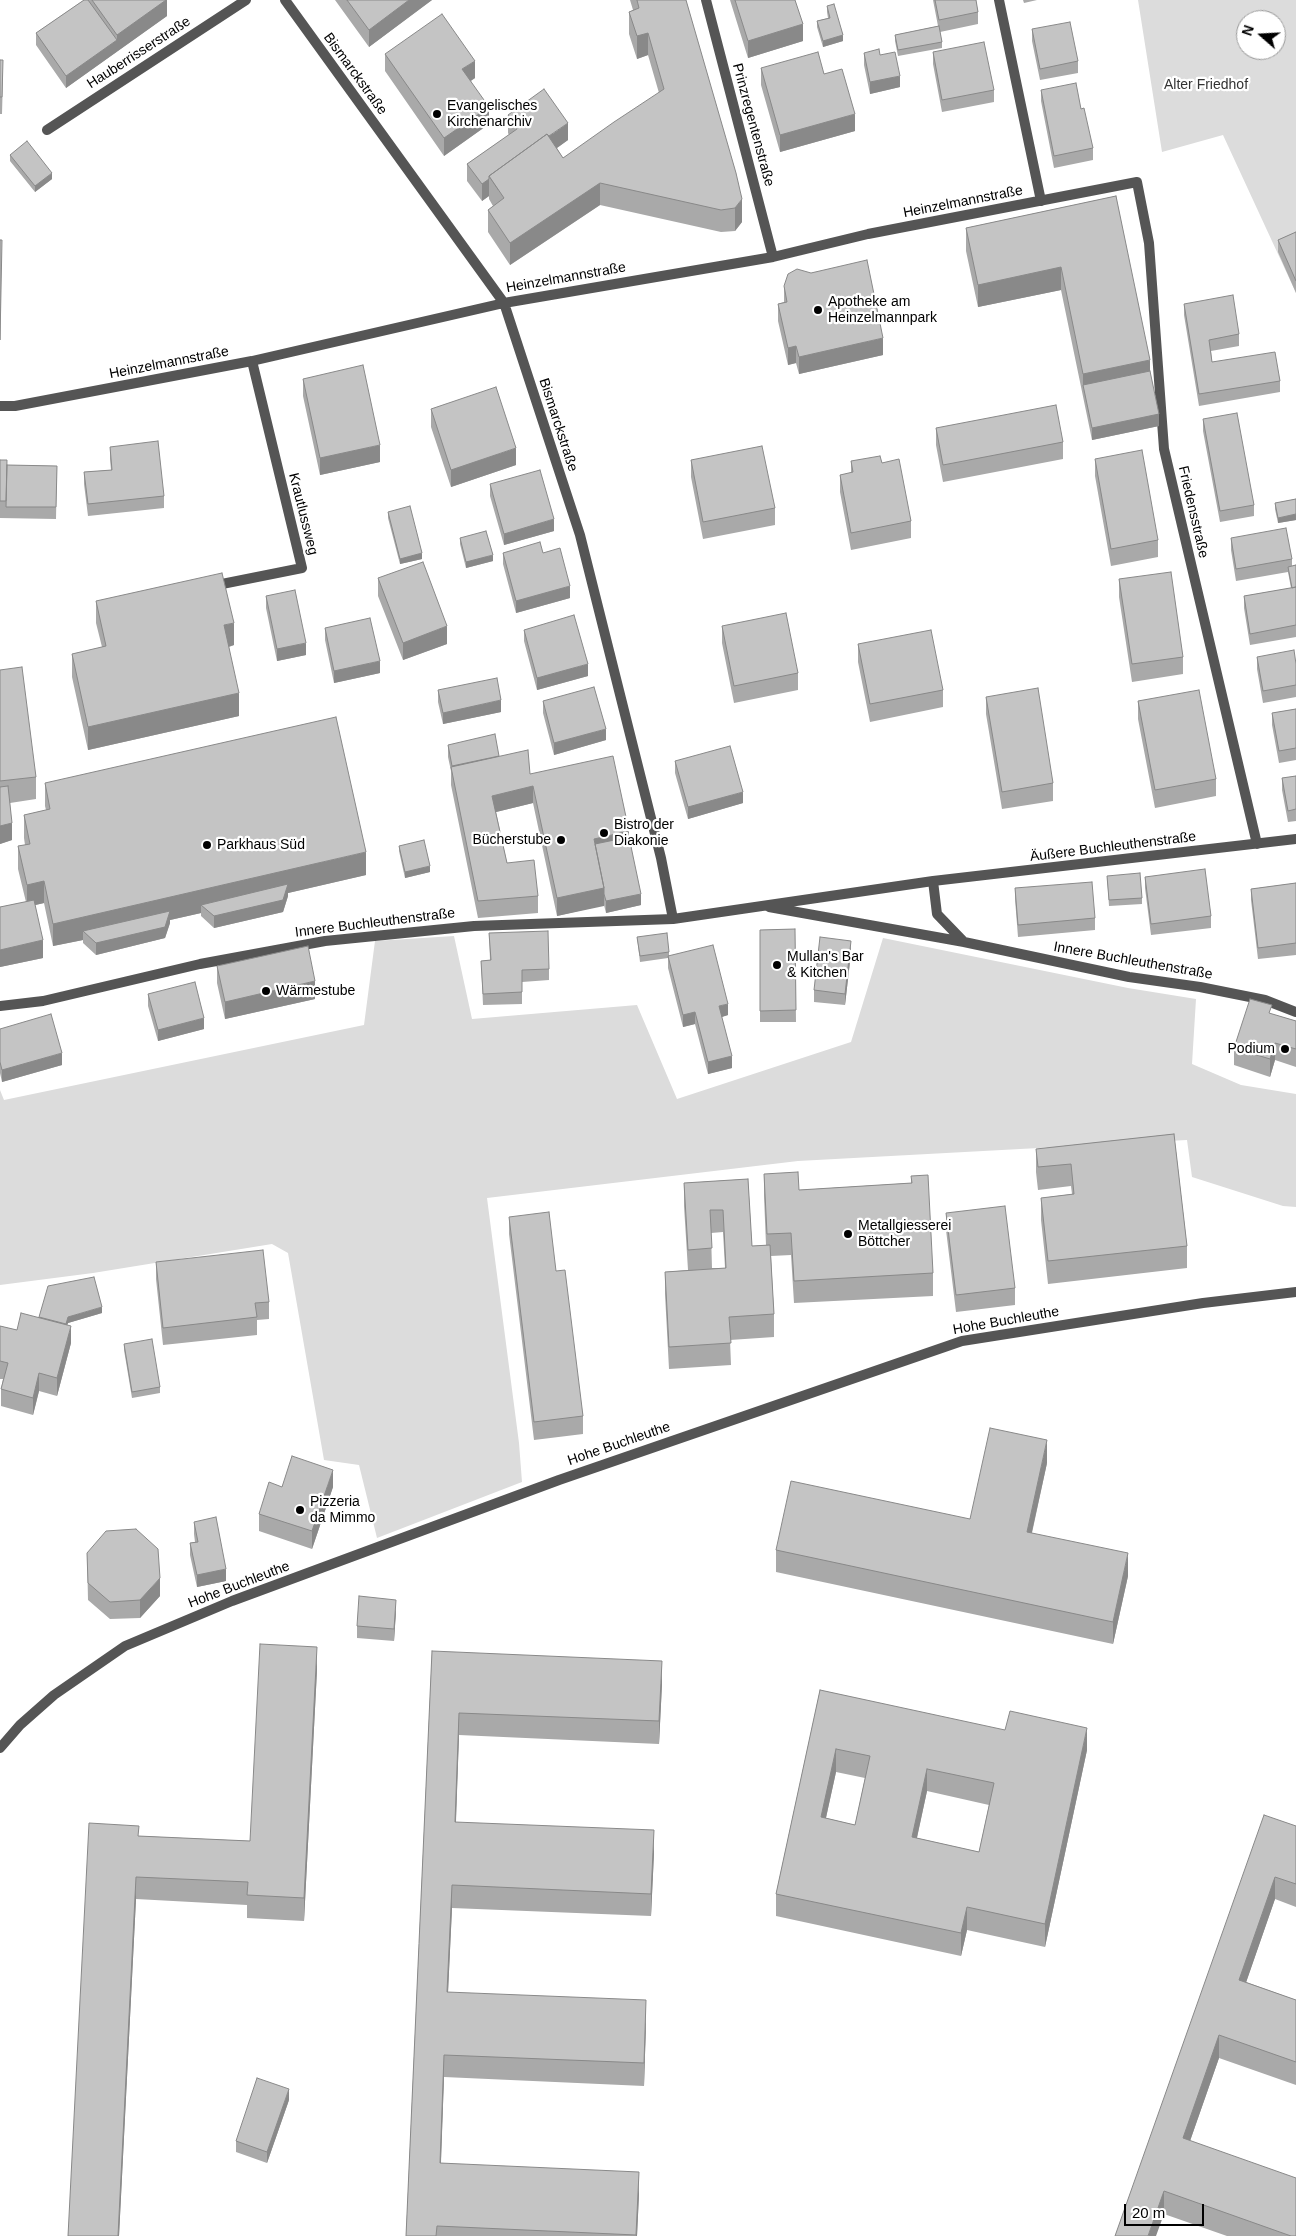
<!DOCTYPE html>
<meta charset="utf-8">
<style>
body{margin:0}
#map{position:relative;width:1296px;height:2236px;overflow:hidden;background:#fff;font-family:Arial,sans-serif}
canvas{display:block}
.north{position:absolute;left:1236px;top:10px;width:50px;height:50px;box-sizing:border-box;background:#fff;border:1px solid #999;border-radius:50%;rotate:289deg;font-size:14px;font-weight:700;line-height:20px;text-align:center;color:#000}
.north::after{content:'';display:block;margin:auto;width:18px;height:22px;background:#000;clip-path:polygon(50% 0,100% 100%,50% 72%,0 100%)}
.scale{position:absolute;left:1124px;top:2204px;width:80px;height:22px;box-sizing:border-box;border:2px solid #000;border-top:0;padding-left:6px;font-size:15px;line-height:18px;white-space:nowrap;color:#000;-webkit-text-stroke:4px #fff;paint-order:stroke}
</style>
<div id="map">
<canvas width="1296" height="2236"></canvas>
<div class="north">N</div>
<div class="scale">20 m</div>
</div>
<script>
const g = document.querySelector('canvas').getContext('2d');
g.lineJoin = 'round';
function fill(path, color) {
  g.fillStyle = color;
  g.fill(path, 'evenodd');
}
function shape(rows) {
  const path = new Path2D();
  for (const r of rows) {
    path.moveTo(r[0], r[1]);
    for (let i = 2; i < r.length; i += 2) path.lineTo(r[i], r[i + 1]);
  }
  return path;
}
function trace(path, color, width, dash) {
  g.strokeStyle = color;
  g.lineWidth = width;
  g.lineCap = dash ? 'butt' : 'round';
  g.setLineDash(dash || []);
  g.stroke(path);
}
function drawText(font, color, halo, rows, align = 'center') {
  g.font = font + ' Arial,sans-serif';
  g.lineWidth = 4.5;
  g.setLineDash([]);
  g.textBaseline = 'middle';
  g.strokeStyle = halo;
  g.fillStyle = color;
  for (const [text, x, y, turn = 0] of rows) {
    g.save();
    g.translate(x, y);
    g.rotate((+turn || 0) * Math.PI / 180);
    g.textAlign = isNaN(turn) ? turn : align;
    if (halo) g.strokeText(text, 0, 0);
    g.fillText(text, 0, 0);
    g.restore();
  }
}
fill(shape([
 [1138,0,1296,0,1296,293,1223,135,1162,152],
 [1246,20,1276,20,1276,50,1246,50],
 [454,936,472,1019,637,1005,677,1099,851,1042,883,938,1128,988,1196,999,1192,1064,1241,1085,1296,1094,1296,1207,1283,1206,1192,1177,1187,1140,798,1161,487,1198,519,1443,522,1482,377,1538,359,1465,324,1460,288,1253,272,1244,93,1273,0,1285,0,1090,4,1100,364,1025,375,941]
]), '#dcdcdc');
trace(shape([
 [285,0,504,303,580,535,661,858,673,919],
 [706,0,773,257],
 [999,0,1041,201],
 [47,130,246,0],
 [0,406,15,406,252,361,504,303,773,257,868,234,1137,182,1149,243,1164,449,1257,844],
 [212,586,302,568,252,361],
 [933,881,937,914,964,942,1129,977,1200,987,1265,1000,1296,1012],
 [769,907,964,942],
 [0,1006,43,1001,200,964,325,941,474,926,673,919,933,881,1296,839],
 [0,1748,20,1725,54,1695,125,1646,232,1601,559,1480,962,1341,1203,1303,1296,1292]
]), '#555', 10);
fill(shape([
 [84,0,167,0,167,16,66,88,36,45,36,33],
 [335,0,432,0,369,47],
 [630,0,686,0,742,222,735,231,721,232,600,205,510,265,488,232,488,210,493,206,489,199,489,196,482,201,467,181,467,164,509,135,508,133,508,115,568,140,557,148,563,158,659,93,648,55,637,59,629,34,629,12,633,10],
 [730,0,795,0,803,41,748,58],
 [933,0,976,0,978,12,978,24,940,32,942,42,942,48,898,56,895,41,895,35,938,26],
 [1023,0,1037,0,1024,3],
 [827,6,843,41,823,47,817,27,817,21,828,18,827,12],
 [1032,29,1078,61,1078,73,1040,80,1032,41],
 [933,52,994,90,994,102,942,112,933,64],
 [864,53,880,55,900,87,870,94,864,65],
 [385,54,475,78,471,81,489,124,444,156,385,71],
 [0,60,3,77,2,114,0,114],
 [761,68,824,74,855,131,780,152,761,85],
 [1041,90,1081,109,1093,148,1093,160,1054,168,1041,101],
 [10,155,52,179,35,192,10,161],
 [1116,196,1150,371,1159,426,1092,440,1061,290,978,307,966,251,966,228],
 [1296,232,1296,293,1278,252,1278,240],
 [784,286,883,355,799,374,796,363,788,365,778,321,778,304,784,302],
 [1184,304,1239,334,1239,346,1211,351,1212,362,1280,381,1280,392,1199,406,1184,315],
 [303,379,380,462,320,475,303,396],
 [431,409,516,465,451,487,431,427],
 [1203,419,1254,505,1254,516,1220,522,1203,431],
 [936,428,1063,442,1063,459,943,482,936,445],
 [110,447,164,496,164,508,88,516,84,484,84,472,111,470,110,459],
 [1095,459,1158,540,1158,557,1111,566,1095,476],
 [0,460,7,465,57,466,56,519,0,518],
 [691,460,775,508,775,525,703,539,691,477],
 [851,461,882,463,911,521,911,538,851,550,840,492,840,475,851,473],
 [490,484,554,531,504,545,490,496],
 [1296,499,1296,520,1278,523,1275,509,1275,503],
 [388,512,422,559,400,564,388,518],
 [460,538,493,561,466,568,460,544],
 [1231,538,1292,559,1292,566,1296,565,1296,637,1250,645,1244,608,1244,596,1291,588,1288,572,1236,581,1231,550],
 [503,553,543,553,570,598,516,613,503,564],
 [378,578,447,644,403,660,378,596],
 [1119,579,1183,657,1183,674,1132,682,1119,597],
 [266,596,306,655,277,661,266,608],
 [96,601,234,645,229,647,239,716,88,750,72,677,72,654,102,647,96,623],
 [722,626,798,673,798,690,734,703,722,643],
 [325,628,380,673,334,683,325,640],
 [524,630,588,676,537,690,524,641],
 [858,644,943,690,943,707,870,722,858,662],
 [1257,657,1296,664,1296,697,1263,703,1257,669],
 [0,670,36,777,36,799,10,803,12,840,0,844],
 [438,690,501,712,443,724,438,702],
 [986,697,1053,783,1053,801,1002,809,986,714],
 [543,701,606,740,554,755,543,713],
 [1138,701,1216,779,1216,796,1155,808,1138,719],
 [1296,709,1296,760,1279,763,1272,725,1272,713],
 [448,745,530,774,629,837,641,905,606,913,604,905,557,916,533,803,496,812,507,863,538,896,538,913,478,918,451,785,451,771,448,757],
 [675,761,743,803,688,819,675,773],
 [1296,776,1296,821,1288,822,1282,790,1282,778],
 [45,783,366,875,288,893,288,896,283,912,214,928,201,916,201,913,170,920,170,923,165,938,96,955,83,943,83,940,53,946,44,903,35,905,43,958,0,967,0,907,26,902,18,869,18,846,25,845,24,838,24,815,46,810,45,806],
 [399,846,430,872,405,878,399,851],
 [1107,876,1142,898,1142,904,1109,906],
 [1145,877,1211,916,1211,928,1151,935,1145,888],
 [1296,883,1296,955,1258,959,1251,900,1251,889],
 [1015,888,1095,918,1095,930,1018,937,1015,899],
 [795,929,796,1022,760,1022,760,930],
 [489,933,549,969,549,980,522,982,522,1004,483,1005,481,961,490,960],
 [637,937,669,952,669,956,728,1015,721,1017,732,1068,708,1074,695,1024,683,1027,668,968,668,958,640,962],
 [851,953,845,1005,814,1002,814,990],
 [217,966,315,999,225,1019,217,983],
 [148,994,204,1029,158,1041,148,1006],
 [1272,1014,1296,1021,1296,1067,1275,1060,1270,1077,1234,1065,1234,1048],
 [0,1029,62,1065,2,1082,0,1073],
 [1174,1134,1187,1246,1187,1268,1048,1284,1041,1220,1041,1198,1072,1194,1071,1186,1038,1190,1036,1172,1036,1149],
 [764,1174,799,1190,911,1183,911,1176,933,1273,933,1296,794,1303,791,1255,771,1256,774,1314,774,1337,730,1340,731,1365,669,1369,665,1294,665,1272,688,1270,684,1206,684,1183,748,1179,752,1246,766,1245,764,1196],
 [723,1232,725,1268,712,1268,711,1233],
 [946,1213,1015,1288,1015,1305,956,1312,946,1230],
 [509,1217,556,1271,583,1416,583,1434,534,1440,509,1234],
 [156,1262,269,1302,269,1319,257,1320,257,1335,163,1345,156,1279],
 [102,1313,68,1323,67,1325,71,1343,57,1396,39,1391,33,1415,1,1406,1,1389,3,1379,0,1379,0,1326,17,1330,39,1317],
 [124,1344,160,1387,160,1393,132,1398,124,1350],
 [1047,1463,1032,1533,1128,1576,1113,1644,776,1572,776,1550,970,1519],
 [282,1487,333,1487,312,1549,259,1531,259,1514],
 [194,1522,226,1581,197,1587,190,1555,190,1543,195,1542,194,1534],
 [87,1553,160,1596,140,1618,110,1619,88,1600],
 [396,1611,394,1641,357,1638,357,1626],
 [432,1651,662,1684,659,1744,459,1735,456,1822,654,1853,651,1916,452,1908,448,1992,646,2023,644,2086,444,2077,441,2163,639,2194,637,2236,406,2236],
 [317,1670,304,1921,247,1918,247,1905,136,1899,119,2236,68,2236,139,1836,250,1841],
 [820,1690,1087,1750,1045,1947,967,1930,961,1956,776,1916,776,1894],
 [836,1772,865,1778,855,1825,826,1818],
 [927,1791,989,1805,979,1852,917,1838],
 [1296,1826,1296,1907,1275,1899,1246,1982,1296,2000,1296,2085,1219,2058,1190,2141,1296,2236,1227,2236,1164,2214,1115,2236],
 [289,2100,267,2163,236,2152,236,2141]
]), '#a9a9a9');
fill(shape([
 [166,0,167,0,167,16,66,88,66,76,117,40,117,35],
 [409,0,432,0,369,47,369,30],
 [803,24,803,41,748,58,748,41],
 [648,33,648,55,637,59,637,36],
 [843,35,843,41,823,47,823,41],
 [475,61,475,78,462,86,462,69],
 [900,76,900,87,870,94,870,82],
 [489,107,489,124,444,156,444,138],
 [855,114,855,131,780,152,780,135],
 [568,123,568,140,498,190,490,178],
 [52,173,52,179,35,192,35,186],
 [489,179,489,196,482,201,482,184],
 [600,183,600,205,510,265,510,243],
 [742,199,742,222,735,231,735,208],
 [1061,267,1061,290,978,307,978,285],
 [883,338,883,355,799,374,799,357],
 [796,346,796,363,788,365,788,348],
 [1150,360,1150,383,1083,385,1083,374],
 [1159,414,1159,426,1092,440,1092,428],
 [380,445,380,462,320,475,320,458],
 [516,448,516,465,451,487,451,470],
 [1296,514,1296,520,1278,523,1278,518],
 [554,519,554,531,504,545,504,534],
 [422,553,422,559,400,564,400,559],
 [493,555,493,561,466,568,466,562],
 [570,586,570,598,516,613,516,601],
 [234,623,234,645,224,648,224,625],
 [447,626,447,644,403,660,403,643],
 [306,643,306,655,277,661,277,649],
 [380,661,380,673,334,683,334,671],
 [588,664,588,676,537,690,537,678],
 [239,693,239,716,88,750,88,727],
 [501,700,501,712,443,724,443,713],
 [606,729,606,740,554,755,554,743],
 [499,756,499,767,452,774,452,766],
 [533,786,533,803,492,813,492,796],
 [743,792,743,803,688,819,688,807],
 [12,823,12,840,0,844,0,826],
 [629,831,629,849,596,856,594,839],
 [366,852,366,875,288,893,288,896,283,912,214,928,214,916,201,905,201,913,170,920,170,923,165,938,96,955,96,943,83,931,83,940,53,946,53,924],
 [430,866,430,872,405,878,405,872],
 [44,881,44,903,27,907,27,885],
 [604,888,604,906,557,916,557,898],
 [641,894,641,905,606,913,606,901],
 [43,940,43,958,0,967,0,950],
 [851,941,851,953,845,1005,845,994],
 [315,981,315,999,225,1019,225,1002],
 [728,1004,728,1015,719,1018,719,1006],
 [695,1012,695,1024,683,1027,683,1015],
 [204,1018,204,1029,158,1041,158,1030],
 [1275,1043,1275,1060,1270,1077,1270,1059],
 [62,1053,62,1065,2,1082,2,1070],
 [732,1056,732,1068,708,1074,708,1062],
 [102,1307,102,1313,68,1323,62,1341,62,1335,68,1317],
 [71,1326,71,1343,57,1396,57,1378],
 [39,1373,39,1391,33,1415,33,1398],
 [1047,1440,1047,1463,1027,1554,1027,1532],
 [333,1470,333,1487,312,1549,312,1531],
 [1128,1553,1128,1576,1113,1644,1113,1622],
 [226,1569,226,1581,197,1587,197,1575],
 [160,1578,160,1596,140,1618,140,1600],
 [396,1600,396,1611,394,1641,394,1629],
 [317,1647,317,1670,304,1921,304,1898],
 [662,1661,662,1684,659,1744,659,1721],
 [459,1713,459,1735,455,1845,455,1822],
 [1087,1728,1087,1750,1045,1947,1045,1924],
 [836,1749,836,1772,821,1840,821,1817],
 [927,1769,927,1791,912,1860,912,1837],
 [654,1830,654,1853,651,1916,651,1894],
 [136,1877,136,1899,119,2236,118,2236],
 [1275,1877,1275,1899,1239,2003,1239,1980],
 [452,1885,452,1908,447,2014,447,1992],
 [967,1907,967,1930,961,1956,961,1933],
 [646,2000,646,2023,644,2086,644,2063],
 [1219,2035,1219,2058,1183,2161,1183,2138],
 [444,2055,444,2077,440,2186,440,2163],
 [289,2089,289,2100,267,2163,267,2152],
 [639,2172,639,2194,637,2236,636,2236],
 [1164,2191,1164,2214,1156,2236,1148,2236]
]), '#898989');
const building = shape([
 [84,0,88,0,117,40,66,76,36,33,84,0],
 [92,0,166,0,117,35,92,0],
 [347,0,409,0,369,30,347,0],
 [637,0,686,0,736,173,742,199,735,208,721,210,600,183,510,243,488,210,504,198,489,176,547,134,563,158,614,122,664,89,648,33,637,36,629,12,639,8,637,0],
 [735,0,795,0,803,24,748,41,735,0],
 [935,0,976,0,978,12,939,20,935,0],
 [834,4,843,35,823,41,817,21,830,18,827,6,834,4],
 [442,14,475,61,462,69,489,107,444,138,385,54,442,14],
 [1070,22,1078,61,1040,69,1032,29,1070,22],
 [939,26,942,42,898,50,895,35,939,26],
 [984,42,994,90,942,100,933,52,984,42],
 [879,49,880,55,895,52,900,76,870,82,864,53,879,49],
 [818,52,824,74,842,69,855,114,780,135,761,68,818,52],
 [0,60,3,60,2,97,0,97,0,60],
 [1076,83,1081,109,1084,108,1093,148,1054,156,1041,90,1076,83],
 [544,89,568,123,549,136,547,134,489,176,489,179,482,184,467,164,517,129,508,115,544,89],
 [27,141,52,173,35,186,10,155,27,141],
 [1116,196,1150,360,1083,374,1061,267,978,285,966,228,1116,196],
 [1296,232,1296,281,1278,240,1296,232],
 [0,240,2,240,0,340,0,240],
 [867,260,883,338,799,357,796,346,788,348,778,304,787,302,784,286,788,274,797,269,811,273,867,260],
 [1233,295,1239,334,1209,340,1212,362,1275,352,1280,381,1199,394,1184,304,1233,295],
 [363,365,380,445,320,458,303,379,363,365],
 [1150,371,1159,414,1092,428,1083,385,1150,371],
 [496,387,516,448,451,470,431,409,496,387],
 [1056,405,1063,442,943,465,936,428,1056,405],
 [1237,413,1254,505,1220,511,1203,419,1237,413],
 [158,441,164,496,88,504,84,472,112,470,110,447,158,441],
 [762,446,775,508,703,522,691,460,762,446],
 [1142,450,1158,540,1111,549,1095,459,1142,450],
 [880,456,882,463,899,459,911,521,851,533,840,475,853,472,851,461,880,456],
 [0,460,7,460,6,501,0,501,0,460],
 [7,465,57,466,56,507,6,507,7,465],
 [540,470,554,519,504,534,490,484,540,470],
 [1296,499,1296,514,1278,518,1275,503,1296,499],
 [410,506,422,553,400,559,388,512,410,506],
 [1286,528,1292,559,1236,569,1231,538,1286,528],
 [486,531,493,555,466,562,460,538,486,531],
 [540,542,543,553,560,548,570,586,516,601,503,553,540,542],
 [423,562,447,626,403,643,378,578,423,562],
 [1296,565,1296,587,1292,588,1288,567,1296,565],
 [1171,572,1183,657,1132,664,1119,579,1171,572],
 [222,573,234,623,224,625,239,693,88,727,72,654,106,646,96,601,222,573],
 [1296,587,1296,625,1250,634,1244,596,1296,587],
 [295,590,306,643,277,649,266,596,295,590],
 [786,613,798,673,734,686,722,626,786,613],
 [574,615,588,664,537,678,524,630,574,615],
 [370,618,380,661,334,671,325,628,370,618],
 [931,630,943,690,870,704,858,644,931,630],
 [1294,650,1296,664,1296,685,1263,691,1257,657,1294,650],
 [22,667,36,777,0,781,0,670,22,667],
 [497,678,501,700,443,713,438,690,497,678],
 [594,687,606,729,554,743,543,701,594,687],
 [1038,688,1053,783,1002,792,986,697,1038,688],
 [1199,690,1216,779,1155,790,1138,701,1199,690],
 [1296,709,1296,748,1279,751,1272,713,1296,709],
 [336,717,366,852,53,924,44,881,27,885,18,846,30,844,24,815,50,809,45,783,336,717],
 [495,734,499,756,452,766,448,745,495,734],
 [730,746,743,792,688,807,675,761,730,746],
 [528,750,530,774,613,756,629,831,594,839,604,888,557,898,533,786,492,796,507,863,534,860,538,896,478,901,451,767,528,750],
 [1296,776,1296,809,1288,811,1282,778,1296,776],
 [8,786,12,823,0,826,0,787,8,786],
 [629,837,641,894,606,901,604,894,604,888,595,844,629,837],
 [424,840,430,866,405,872,399,846,424,840],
 [1205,869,1211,916,1151,924,1145,877,1205,869],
 [1140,873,1142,898,1109,900,1107,876,1140,873],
 [1092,882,1095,918,1018,925,1015,888,1092,882],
 [1296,883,1296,943,1258,948,1251,889,1296,883],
 [288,884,283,900,214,916,201,905,288,884],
 [34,900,43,940,0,950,0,907,34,900],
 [170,911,165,927,96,943,83,931,170,911],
 [795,929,796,1010,760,1011,760,930,795,929],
 [548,931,549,969,522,970,522,992,483,994,481,961,491,960,489,933,548,931],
 [667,933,669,952,640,956,637,937,667,933],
 [820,937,851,941,845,994,814,990,820,937],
 [713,945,728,1004,719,1006,732,1056,708,1062,695,1012,683,1015,668,956,713,945],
 [308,946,315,981,225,1002,217,966,308,946],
 [195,982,204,1018,158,1030,148,994,195,982],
 [1250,999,1272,1005,1269,1013,1296,1021,1296,1049,1275,1043,1270,1059,1234,1048,1250,999],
 [51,1014,62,1053,2,1070,0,1062,0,1029,51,1014],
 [1174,1134,1187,1246,1048,1261,1041,1198,1074,1194,1071,1164,1038,1167,1036,1149,1174,1134],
 [798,1172,799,1190,912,1183,911,1176,928,1175,933,1273,794,1281,791,1233,767,1234,764,1174,798,1172],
 [748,1179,752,1246,770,1245,774,1314,729,1317,731,1343,669,1347,665,1272,726,1268,723,1210,710,1210,712,1248,688,1250,684,1183,748,1179],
 [1005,1206,1015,1288,956,1295,946,1213,1005,1206],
 [549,1212,556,1271,565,1270,583,1416,534,1422,509,1217,549,1212],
 [263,1250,269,1302,255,1303,257,1317,163,1328,156,1262,263,1250],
 [94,1277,102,1307,68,1317,66,1324,39,1317,48,1286,94,1277],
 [21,1313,71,1326,57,1378,39,1373,33,1398,1,1389,8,1363,0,1361,0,1326,17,1330,21,1313],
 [152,1339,160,1387,132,1392,124,1344,152,1339],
 [990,1428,1047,1440,1027,1532,1128,1553,1113,1622,776,1550,791,1481,970,1519,990,1428],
 [292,1456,333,1470,312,1531,259,1514,269,1482,282,1487,292,1456],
 [216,1517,226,1569,197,1575,190,1543,198,1542,194,1522,216,1517],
 [136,1529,158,1549,160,1578,140,1600,110,1602,88,1583,87,1553,106,1531,136,1529],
 [359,1596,396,1600,394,1629,357,1626,359,1596],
 [260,1644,317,1647,304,1898,247,1895,248,1882,136,1877,118,2236,68,2236,89,1823,139,1826,138,1836,250,1841,260,1644],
 [432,1651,662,1661,659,1721,459,1713,455,1822,654,1830,651,1894,452,1885,447,1992,646,2000,644,2063,444,2055,440,2163,639,2172,636,2235,437,2226,436,2236,406,2236,432,1651],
 [820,1690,1005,1730,1010,1711,1087,1728,1045,1924,967,1907,961,1933,776,1894,820,1690],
 [836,1749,870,1756,855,1825,821,1817,836,1749],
 [927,1769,994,1783,979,1852,912,1837,927,1769],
 [1264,1815,1296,1826,1296,1884,1275,1877,1239,1980,1296,2000,1296,2062,1219,2035,1183,2138,1296,2178,1296,2236,1291,2236,1164,2191,1148,2236,1115,2236,1264,1815],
 [257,2078,289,2089,267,2152,236,2141,257,2078]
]);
fill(building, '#c4c4c4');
trace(building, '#898989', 1);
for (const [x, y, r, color] of [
 [437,114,5,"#000"],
 [818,310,5,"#000"],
 [604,833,5,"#000"],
 [561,840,5,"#000"],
 [207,845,5,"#000"],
 [777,965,5,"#000"],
 [266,991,5,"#000"],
 [1285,1049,5,"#000"],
 [848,1234,5,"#000"],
 [300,1510,5,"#000"]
]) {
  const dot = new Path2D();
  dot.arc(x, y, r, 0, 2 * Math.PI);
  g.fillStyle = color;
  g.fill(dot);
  trace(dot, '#fff', 2);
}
drawText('14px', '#000', '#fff', [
 ["Hauberrisserstraße",139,53,-33],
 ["Bismarckstraße",355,74,54],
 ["Prinzregentenstraße",753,125,75],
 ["Heinzelmannstraße",963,202,-11],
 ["Heinzelmannstraße",566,278,-10],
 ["Heinzelmannstraße",169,363,-11],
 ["Bismarckstraße",558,425,72],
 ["Friedensstraße",1193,512,77],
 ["Krautlussweg",303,514,76],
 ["Äußere Buchleuthenstraße",1113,847,-7],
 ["Innere Buchleuthenstraße",375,923,-7],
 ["Innere Buchleuthenstraße",1133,961,10],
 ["Hohe Buchleuthe",1006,1321,-10],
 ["Hohe Buchleuthe",619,1444,-19],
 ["Hohe Buchleuthe",239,1585,-21]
]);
drawText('14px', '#333', '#fff', [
 ["Alter Friedhof",1206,85]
]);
drawText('14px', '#000', '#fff', [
 ["Evangelisches",447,106],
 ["Kirchenarchiv",447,122],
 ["Apotheke am",828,302],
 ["Heinzelmannpark",828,318],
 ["Bistro der",614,825],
 ["Diakonie",614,841],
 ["Bücherstube",551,840,"right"],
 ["Parkhaus Süd",217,845],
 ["Mullan's Bar",787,957],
 ["& Kitchen",787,973],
 ["Wärmestube",276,991],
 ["Podium",1275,1049,"right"],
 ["Metallgiesserei",858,1226],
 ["Böttcher",858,1242],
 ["Pizzeria",310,1502],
 ["da Mimmo",310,1518]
], 'left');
</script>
